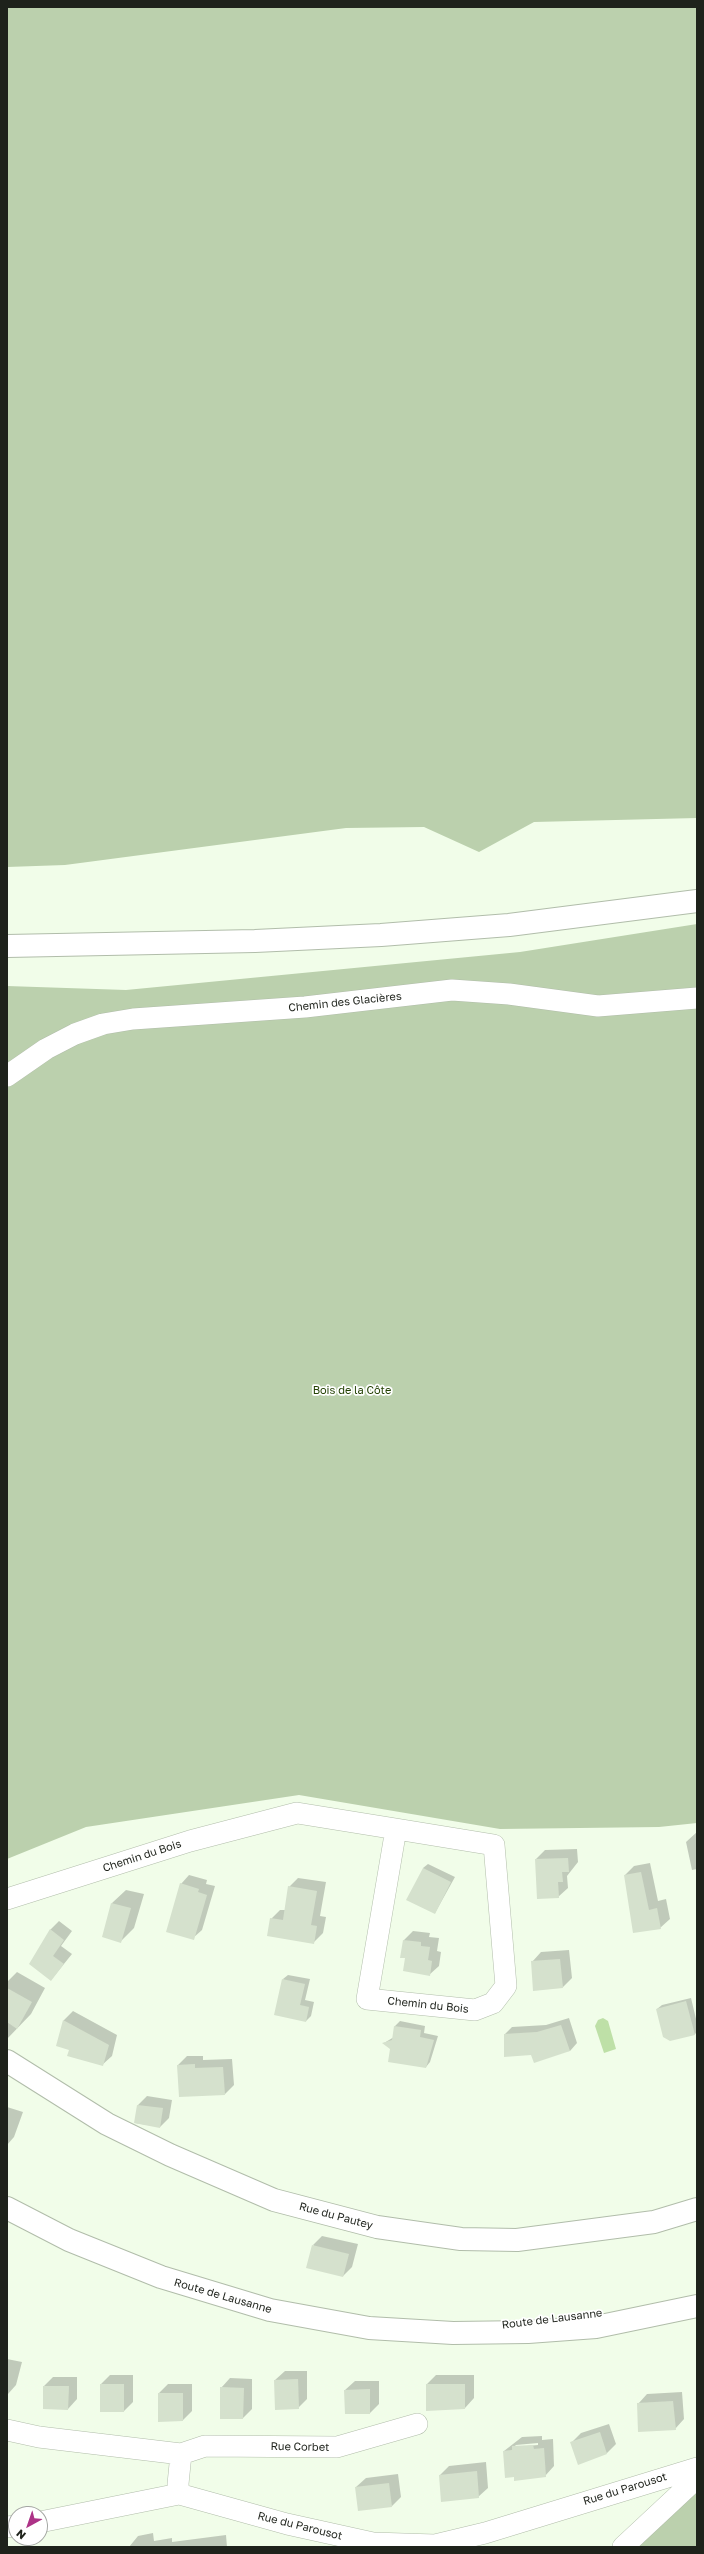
<!DOCTYPE html>
<meta charset="utf-8">
<style>
body{margin:0}
#map{position:relative;width:704px;height:2554px;overflow:hidden;background:#f1fde9;font-family:"Golos Text",sans-serif}
canvas{display:block}
.frame{position:absolute;inset:0;border:8px solid #1e221b;pointer-events:none}
.north{position:absolute;left:8px;top:2506px;width:40px;height:40px;box-sizing:border-box;background:#fff;border:1px solid #a5a7a4;border-radius:50%;rotate:220deg;font-size:11px;font-weight:700;line-height:16px;text-align:center;color:#1e221b}
.north::after{content:'';display:block;margin:auto;width:14px;height:18px;background:#ad3387;clip-path:polygon(50% 0,100% 100%,50% 72%,0 100%)}
</style>
<div id="map">
<canvas width="704" height="2554"></canvas>
<div class="frame"></div>
<div class="north">N</div>
</div>
<script>
const g = document.querySelector('canvas').getContext('2d');
g.lineJoin = 'round';
function fill(path, color) {
  g.fillStyle = color;
  g.fill(path, 'evenodd');
}
function shape(rows) {
  const path = new Path2D();
  for (const r of rows) {
    path.moveTo(r[0], r[1]);
    for (let i = 2; i < r.length; i += 2) path.lineTo(r[i], r[i + 1]);
  }
  return path;
}
function trace(path, color, width, dash) {
  g.strokeStyle = color;
  g.lineWidth = width;
  g.lineCap = dash ? 'butt' : 'round';
  g.setLineDash(dash || []);
  g.stroke(path);
}
function drawText(font, color, halo, rows, align = 'center') {
  g.font = font + ' "Golos Text",sans-serif';
  g.lineWidth = 3.5;
  g.setLineDash([]);
  g.textBaseline = 'middle';
  g.strokeStyle = halo;
  g.fillStyle = color;
  for (const [text, x, y, turn = 0] of rows) {
    g.save();
    g.translate(x, y);
    g.rotate((+turn || 0) * Math.PI / 180);
    g.textAlign = isNaN(turn) ? turn : align;
    if (halo) g.strokeText(text, 0, 0);
    g.fillText(text, 0, 0);
    g.restore();
  }
}
fill(shape([
 [7,7,697,7,697,818,534,822,479,852,424,827,346,828,65,865,7,867],
 [697,924,697,1823,659,1827,500,1829,299,1795,86,1827,7,1859,7,986,126,990,520,952],
 [697,2487,697,2547,634,2547]
]), '#bbd0ad');
fill(shape([
 [603,2018,608,2021,616,2049,604,2053,595,2026,598,2020]
]), '#bee0a7');
fill(shape([
 [697,1832,697,1869,692,1870,686,1842],
 [577,1849,578,1862,567,1876,568,1888,558,1897,536,1859,545,1850],
 [650,1863,658,1901,666,1899,670,1919,660,1928,625,1875,634,1866],
 [428,1864,455,1877,435,1913,423,1868],
 [189,1875,207,1880,206,1884,215,1886,202,1930,193,1938,181,1884],
 [298,1878,326,1882,320,1916,326,1917,323,1933,314,1942,271,1919,280,1910,285,1910,289,1887],
 [126,1890,144,1894,134,1928,121,1941,112,1903],
 [59,1921,72,1931,61,1946,72,1954,51,1980,50,1930],
 [413,1931,430,1933,429,1937,439,1938,437,1951,441,1952,439,1966,429,1975,406,1958,404,1940],
 [569,1950,572,1978,563,1987,532,1962,541,1952],
 [17,1972,45,1988,31,2014,7,2039,7,1982],
 [288,1975,310,1979,305,2000,314,2002,311,2016,306,2021,283,1979],
 [691,1998,697,2023,697,2032,694,2035,657,2009,662,2005],
 [73,2011,117,2035,112,2056,102,2065,70,2049,57,2045,64,2020],
 [569,2018,577,2043,570,2051,532,2054,505,2034,512,2027,546,2025],
 [400,2021,425,2026,424,2033,438,2036,430,2062,426,2067,384,2043,394,2037,395,2026],
 [187,2056,203,2056,203,2060,232,2059,234,2085,225,2094,178,2065],
 [147,2096,172,2100,169,2118,160,2127,135,2123,138,2105],
 [7,2107,23,2112,14,2137,7,2145],
 [322,2236,358,2244,352,2267,343,2276,313,2245],
 [7,2359,22,2362,16,2385,8,2394],
 [285,2371,307,2371,307,2399,298,2408,275,2380],
 [110,2375,133,2375,133,2402,124,2411,101,2384],
 [436,2375,474,2375,474,2398,465,2408,427,2384],
 [53,2377,77,2377,77,2399,68,2409,44,2386],
 [230,2378,252,2379,252,2409,243,2418,221,2388],
 [355,2381,379,2381,379,2404,370,2413,345,2390],
 [168,2384,192,2384,192,2411,183,2420,159,2393],
 [682,2392,684,2419,675,2429,638,2404,647,2394],
 [609,2424,616,2444,607,2453,572,2442,581,2433],
 [542,2436,542,2440,553,2439,554,2466,545,2476,515,2476,504,2451,522,2437],
 [538,2443,538,2445,514,2447,516,2445],
 [486,2462,488,2488,478,2497,440,2475,449,2466],
 [398,2474,401,2497,392,2506,356,2487,366,2478],
 [153,2533,154,2541,172,2538,172,2542,226,2535,227,2547,129,2547,138,2536]
]), '#0003');
fill(shape([
 [568,1858,569,1872,562,1872,563,1882,558,1882,559,1898,537,1899,535,1859],
 [423,1868,451,1882,435,1914,406,1900],
 [641,1872,649,1910,657,1908,661,1929,633,1933,624,1875],
 [180,1883,199,1889,198,1892,207,1895,194,1940,166,1932],
 [288,1886,317,1891,311,1925,317,1926,314,1944,267,1936,270,1918,283,1920],
 [111,1903,131,1908,121,1943,102,1937],
 [50,1929,64,1940,53,1956,64,1964,51,1981,29,1964],
 [403,1940,421,1942,421,1946,430,1947,428,1960,432,1961,430,1976,403,1971,405,1958,400,1958],
 [560,1959,563,1988,533,1991,531,1961],
 [282,1979,305,1984,300,2005,309,2007,306,2022,274,2015],
 [7,1988,32,2002,17,2029,7,2022],
 [686,2001,695,2035,670,2041,663,2037,656,2009],
 [63,2020,109,2045,103,2066,67,2056,69,2050,56,2046],
 [561,2025,570,2051,534,2063,531,2055,504,2057,504,2034,537,2032],
 [394,2026,421,2030,420,2037,434,2040,426,2068,388,2062,390,2049,382,2043,392,2040],
 [195,2064,195,2068,223,2067,225,2095,179,2097,177,2065],
 [137,2105,163,2108,160,2128,134,2123],
 [312,2245,349,2254,343,2277,306,2268],
 [298,2379,299,2409,275,2410,274,2380],
 [100,2384,124,2384,124,2412,100,2412],
 [426,2384,465,2384,465,2409,426,2411],
 [43,2386,69,2386,68,2410,43,2409],
 [220,2387,244,2388,243,2419,220,2419],
 [370,2389,370,2414,345,2414,344,2390],
 [158,2393,183,2393,183,2421,158,2422],
 [673,2401,676,2430,638,2432,637,2403],
 [600,2432,607,2454,578,2465,570,2442],
 [533,2445,534,2449,544,2448,546,2477,514,2481,514,2477,505,2478,503,2451,512,2450,512,2446],
 [477,2471,479,2498,441,2502,439,2475],
 [389,2483,392,2507,358,2511,355,2487]
]), '#d5e1cd');
const street = shape([
 [7,1076,46,1049,75,1034,103,1024,133,1019,305,1007,452,990,509,994,598,1006,697,998],
 [7,1899,190,1841,297,1813,396,1829,367,1999,475,2010,493,2003,506,1986,494,1845,396,1829],
 [7,2430,39,2437,181,2454],
 [179,2494,178,2484,181,2454,205,2446,337,2447,417,2424],
 [40,2522,179,2494,287,2524,373,2543,435,2545,485,2533,697,2468],
 [7,2527,16,2526],
 [623,2547,697,2478]
]);
const secondary = shape([
 [7,2061,107,2124,170,2155,274,2200,377,2227,461,2239,517,2240,654,2222,697,2209],
 [7,2208,69,2240,161,2277,270,2310,369,2328,453,2333,528,2332,596,2327,697,2306]
]);
const primary = shape([
 [7,946,255,941,381,935,509,925,697,901]
]);
trace(street, '#b1bdaa', 22);
trace(secondary, '#b1bdaa', 24);
trace(primary, '#b1bdaa', 24);
trace(street, '#fff', 21);
trace(secondary, '#fff', 22);
trace(primary, '#fff', 22);
drawText('11px', '#1e221b', '#fff', [
 ["Chemin des Glacières",345,1002,-6],
 ["Chemin du Bois",142,1856,-18],
 ["Chemin du Bois",428,2005,6],
 ["Rue du Pautey",336,2216,15],
 ["Route de Lausanne",223,2296,16],
 ["Route de Lausanne",552,2319,-7],
 ["Rue Corbet",300,2447,1],
 ["Rue du Parousot",625,2489,-17],
 ["Rue du Parousot",300,2526,14]
]);
drawText('11px', '#244204', '#fff', [
 ["Bois de la Côte",352,1391]
]);
</script>
